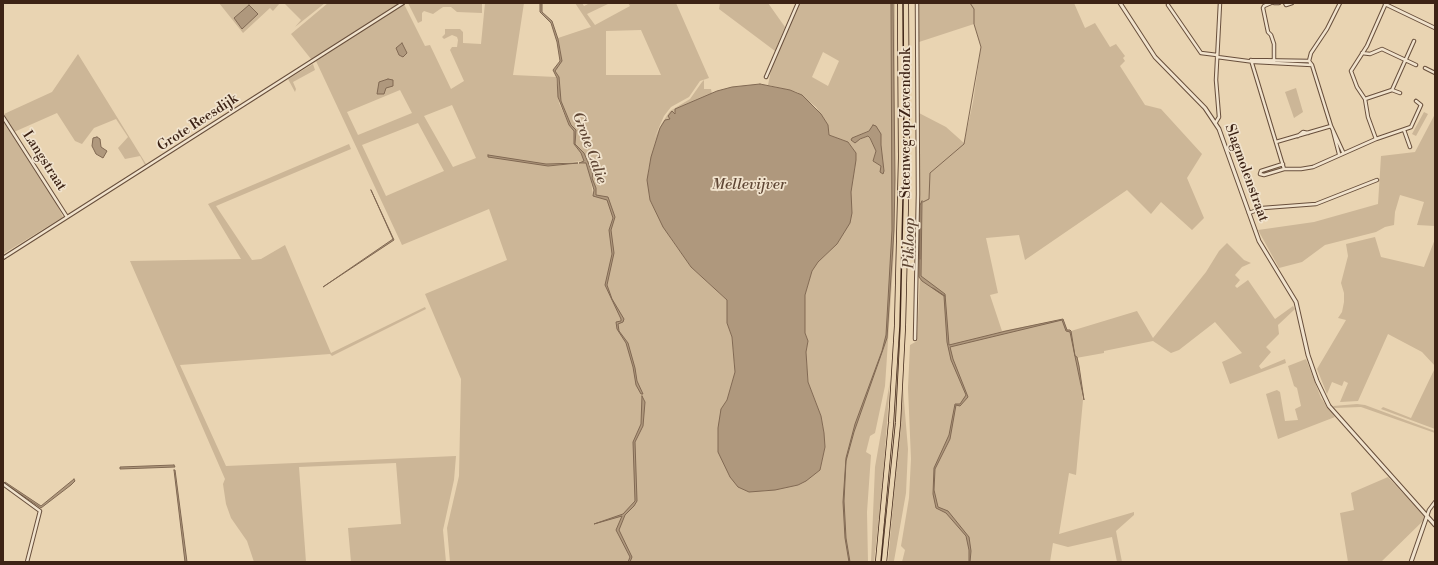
<!DOCTYPE html>
<style>
body{margin:0}
#map{position:relative;width:1438px;height:565px;overflow:hidden;background:#e9d4b2;font-family:"Libre Bodoni",serif}
canvas{display:block}
.frame{position:absolute;inset:0;border:4px solid #3d2315;pointer-events:none}
</style>
<div id="map">
<canvas width="1438" height="565"></canvas>
<div class="frame"></div>
</div>
<script>
const g = document.querySelector('canvas').getContext('2d');
g.lineJoin = 'round';
function fill(path, color) {
  g.fillStyle = color;
  g.fill(path, 'evenodd');
}
function shape(rows) {
  const path = new Path2D();
  for (const r of rows) {
    path.moveTo(r[0], r[1]);
    for (let i = 2; i < r.length; i += 2) path.lineTo(r[i], r[i + 1]);
  }
  return path;
}
function trace(path, color, width, dash) {
  g.strokeStyle = color;
  g.lineWidth = width;
  g.lineCap = dash ? 'butt' : 'round';
  g.setLineDash(dash || []);
  g.stroke(path);
}
function drawText(font, color, halo, rows, align = 'center') {
  g.font = font + ' "Libre Bodoni",serif';
  g.lineWidth = 3.5;
  g.setLineDash([]);
  g.textBaseline = 'middle';
  g.strokeStyle = halo;
  g.fillStyle = color;
  for (const [text, x, y, turn = 0] of rows) {
    g.save();
    g.translate(x, y);
    g.rotate((+turn || 0) * Math.PI / 180);
    g.textAlign = isNaN(turn) ? turn : align;
    if (halo) g.strokeText(text, 0, 0);
    g.fillText(text, 0, 0);
    g.restore();
  }
}
fill(shape([
 [219,3,280,3,273,11,270,8,243,33],
 [284,3,325,3,295,27,301,20],
 [328,3,401,3,300,68,311,59,291,34],
 [408,3,482,3,482,13,457,12,451,7,443,7,433,14,424,11,422,13,422,21,418,23],
 [485,3,524,3,513,75,556,77,559,103,569,125,574,131,574,144,581,153,585,161,546,164,548,166,586,163,590,174,593,195,595,195,596,189,592,178,592,172,584,153,575,144,575,129,571,125,560,99,559,77,555,71,562,61,558,38,591,27,575,3,582,3,584,6,590,3,610,3,587,14,595,25,630,6,628,3,676,3,709,78,700,81,689,97,671,107,664,116,654,139,662,123,670,111,690,99,702,82,704,80,704,89,711,89,712,94,675,109,676,113,673,112,669,120,660,128,648,171,650,200,671,239,691,267,727,300,727,323,732,337,735,372,727,400,721,409,764,491,798,485,820,470,825,447,824,433,821,416,808,382,806,352,808,341,805,333,805,295,812,271,818,262,837,244,843,233,855,167,854,150,848,142,829,135,828,125,816,107,797,92,768,85,772,65,800,3,895,3,894,251,885,386,875,433,870,436,866,452,871,455,867,512,868,562,450,562,447,528,459,476,461,379,425,294,507,260,489,209,402,245,316,61,404,4,425,46,430,45,451,89,464,81,450,50,452,47,457,47,458,40,457,37,452,35,444,39,442,37,445,34,445,29,460,29,463,32,463,43,481,44],
 [641,30,661,75,606,75,606,31],
 [823,52,839,61,828,86,812,77],
 [400,90,412,113,358,135,347,112],
 [452,105,476,158,453,167,424,116],
 [418,123,444,171,386,196,362,145],
 [870,130,880,142,884,171,881,166,873,161,876,151,870,138,868,136,859,140,852,138],
 [720,3,768,3,785,27,775,51,719,9],
 [918,3,1074,3,1085,28,1095,23,1110,47,1116,44,1125,56,1123,58,1125,61,1120,66,1145,105,1161,109,1202,154,1187,178,1204,218,1192,230,1161,202,1151,214,1127,190,1025,260,1019,235,986,238,998,293,990,295,1002,331,1063,319,1068,331,1071,331,1137,311,1153,338,1206,272,1219,251,1227,243,1244,260,1251,263,1242,267,1235,275,1240,280,1235,286,1237,288,1248,280,1275,319,1293,306,1295,309,1278,325,1279,334,1266,347,1271,352,1259,366,1261,369,1285,359,1286,363,1230,384,1222,362,1242,353,1215,322,1179,350,1171,353,1153,341,1104,351,1104,353,1076,358,1083,400,1076,475,1069,473,1059,534,1134,512,1134,515,1116,531,1122,562,1117,562,1112,537,1068,547,1053,543,1050,562,902,562,905,550,901,546,909,498,911,459,908,388,910,345,917,341,920,274,919,113,946,127,964,143,973,102,981,47,974,24,919,42],
 [78,54,146,164,145,165,140,156,125,159,118,148,128,137,116,119,94,128,82,144,75,141,57,113,14,132,4,114,52,92],
 [313,64,315,70,293,82,296,89,295,92,288,79],
 [1296,88,1303,112,1294,118,1285,92],
 [1424,112,1428,114,1416,136,1412,134],
 [1435,114,1435,226,1417,225,1424,202,1400,195,1395,212,1394,225,1385,227,1376,232,1325,245,1302,262,1279,268,1258,230,1314,222,1378,204,1381,156,1415,152],
 [3,121,52,194,63,217,3,254],
 [349,144,351,149,216,206,252,260,261,259,285,245,331,353,425,307,426,309,332,356,330,354,180,365,226,466,456,456,454,480,443,530,446,562,351,562,348,528,401,524,396,463,299,467,306,562,254,562,247,541,231,518,226,504,223,484,225,479,130,261,241,259,208,204],
 [904,148,905,149,902,304,899,372,890,488,882,562,880,562,893,440,897,372],
 [1375,237,1381,257,1424,267,1435,239,1435,366,1422,352,1388,334,1358,401,1340,402,1348,383,1344,381,1342,386,1332,382,1327,394,1317,369,1346,320,1338,318,1342,312,1344,302,1344,293,1341,283,1348,256,1346,244],
 [1306,359,1321,398,1335,417,1278,439,1266,394,1277,390,1280,392,1285,421,1298,420,1295,409,1301,406,1297,388,1294,386,1288,366],
 [1435,368,1435,429,1381,409,1383,407,1411,418],
 [890,381,882,492,874,562,871,562,875,467],
 [903,389,908,449,906,493,894,561,888,562],
 [1357,404,1365,405,1435,431,1435,433,1361,407,1334,408,1333,406],
 [1388,477,1426,518,1381,562,1348,562,1340,513,1354,510,1351,493]
]), '#ccb697');
const water = shape([
 [540,3,542,3,542,12,552,21,558,39,562,61,555,71,559,77,561,101,571,125,576,130,575,144,584,153,593,174,592,178,596,188,596,195,608,197,615,217,611,230,614,253,607,285,612,299,624,319,623,322,618,324,619,331,628,343,635,368,637,381,643,394,641,394,636,385,633,367,626,343,617,329,616,322,621,321,621,319,605,285,612,254,609,230,613,218,607,200,593,196,594,190,586,163,579,163,584,161,581,153,574,144,574,131,569,125,558,97,557,78,553,70,560,61,557,42,551,23,540,12,540,3],
 [891,3,893,3,895,179,894,230,887,338,854,432,846,461,844,501,846,538,850,562,849,562,845,538,843,502,846,458,855,424,882,351,886,335,892,230,891,3],
 [249,5,258,14,242,29,234,18,249,5],
 [402,43,407,53,403,57,399,55,396,48,402,43],
 [388,79,393,80,393,86,386,88,384,94,377,94,379,82,388,79],
 [760,84,790,90,802,95,821,114,828,125,829,135,848,142,856,153,856,160,851,192,852,213,850,223,837,244,818,262,812,271,805,295,805,333,808,341,806,352,808,382,821,416,824,433,825,447,820,470,806,481,798,485,775,490,749,492,738,487,730,477,718,452,718,428,721,409,727,400,735,372,732,337,727,323,727,300,691,267,663,227,650,200,647,180,651,157,660,128,665,120,670,119,668,116,672,111,675,114,675,109,717,91,732,87,760,84],
 [873,125,876,126,881,134,881,145,884,171,883,174,880,172,881,166,873,161,876,151,870,138,868,136,860,139,855,143,851,140,852,138,869,131,873,125],
 [97,137,100,139,101,147,107,151,103,158,96,154,92,146,93,138,97,137],
 [488,155,546,164,578,163,548,166,488,157,488,155],
 [371,190,394,240,323,287,393,239,371,190],
 [922,201,921,276,945,294,949,345,1006,331,1063,319,1067,330,1070,330,1071,331,1075,356,1077,357,1079,366,1084,400,1070,332,1066,331,1062,320,950,347,953,359,968,397,960,406,956,405,950,439,935,469,934,490,938,507,948,511,969,537,971,551,970,562,969,562,969,550,966,536,946,513,936,508,933,494,934,468,949,435,955,404,960,404,966,395,951,360,947,342,944,296,922,281,919,277,920,205,922,201],
 [642,396,645,402,643,426,635,442,637,501,634,506,625,515,619,530,632,557,630,562,628,562,630,557,616,530,622,516,594,524,623,514,635,501,633,442,641,424,642,396],
 [174,465,175,467,120,469,120,467,174,465],
 [174,470,175,470,187,562,185,562,174,470],
 [74,479,75,481,71,485,41,508,4,483,5,482,41,506,74,479]
]);
fill(water, '#af987d');
trace(water, '#816953', 1);
trace(shape([
 [923,202,929,199,930,173,964,144,981,47,974,24,974,9,970,3],
 [920,259,920,228],
 [933,288,945,296]
]), '#816953', 1);
const minor = shape([
 [1271,3,1264,6,1263,8,1268,32,1271,35,1274,44,1274,62],
 [1274,3,1279,3],
 [1285,3,1286,5,1292,3],
 [1386,3,1367,46,1351,71,1357,87,1365,99,1368,117,1376,139,1411,127,1421,105,1416,101],
 [1385,4,1435,28],
 [1168,5,1201,53,1217,55],
 [1362,53,1370,54,1382,49,1416,65],
 [1217,57,1255,62,1312,65],
 [1251,60,1284,169,1264,175,1260,174,1261,171,1283,164],
 [1251,60,1309,61,1311,53,1327,29,1340,3],
 [1309,61,1312,65,1331,126,1343,152],
 [1425,68,1435,73],
 [766,77,798,3],
 [1392,90,1400,93],
 [1365,99,1392,90,1414,41],
 [3,117,67,217],
 [1216,122,1219,117,1216,80,1220,3],
 [1404,130,1410,147],
 [1333,131,1339,154],
 [1298,136,1303,132,1308,133],
 [1276,142,1331,126],
 [1284,169,1301,169,1313,167,1376,139],
 [1249,213,1263,208,1316,204,1377,180],
 [3,258,403,3],
 [915,339,918,194,917,3],
 [3,484,40,511,27,562],
 [1427,516,1429,510,1435,502]
]);
const tertiary = shape([
 [1120,3,1155,57,1205,108,1219,129,1259,241,1296,302,1308,355,1317,381,1329,406,1435,525],
 [1411,562,1427,516]
]);
const motorway = shape([
 [878,562,891,423,897,326,901,158,900,3],
 [884,562,898,423,903,326,907,158,906,3]
]);
trace(minor, '#684f3c', 4.5);
trace(tertiary, '#684f3c', 5);
trace(motorway, '#3d2315', 6);
trace(minor, '#f1e3cd', 2.5);
trace(tertiary, '#f1e3cd', 3);
trace(motorway, '#e9d4b2', 4.5);
drawText('14px', '#3d2315', '#f1e3cd', [
 ["Grote Reesdijk",198,123,-33],
 ["Steenweg op Zevendonk",907,123,-90],
 ["Langstraat",44,161,57],
 ["Slagmolenstraat",1246,173,70]
]);
drawText('italic 15px', '#5f4634', '#f1e3cd', [
 ["Grote Calie",589,148,70],
 ["Mellevijver",749,185],
 ["Pikloop",910,243,-89]
]);
</script>
